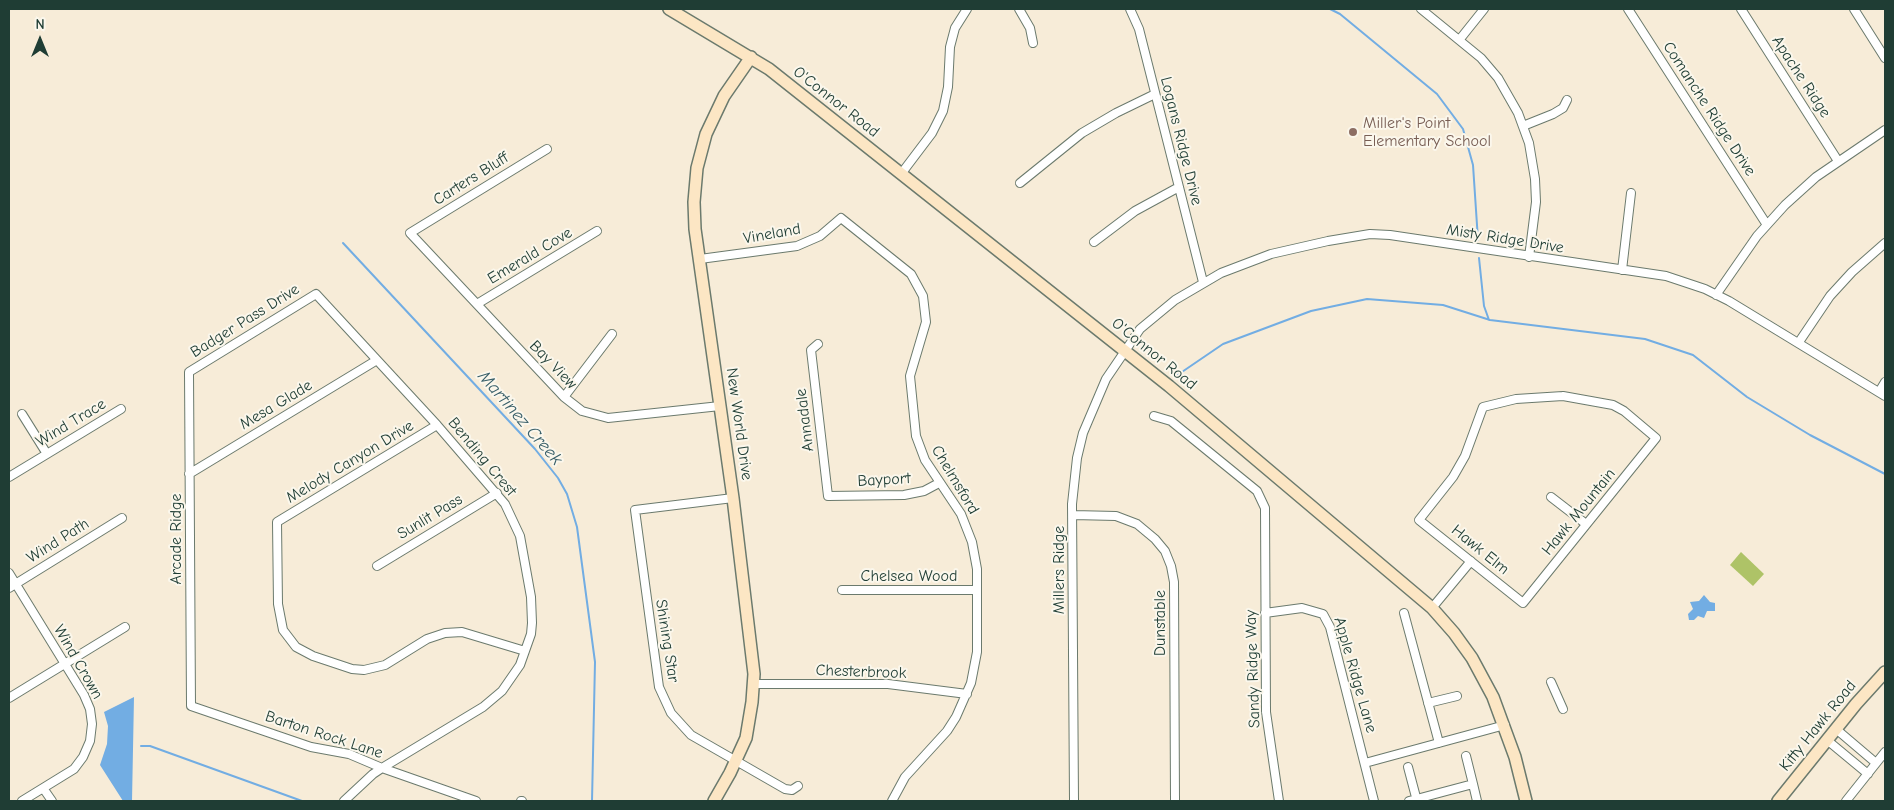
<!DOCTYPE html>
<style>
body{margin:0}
#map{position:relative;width:1894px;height:810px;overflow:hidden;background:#f7ecd8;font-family:"Comic Neue",sans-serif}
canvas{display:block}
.frame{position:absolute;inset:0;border:10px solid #1f3d34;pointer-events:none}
.north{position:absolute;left:15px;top:15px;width:50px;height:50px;-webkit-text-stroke:4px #fbf7ec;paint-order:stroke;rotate:0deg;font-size:14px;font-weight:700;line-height:20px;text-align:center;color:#1f3d34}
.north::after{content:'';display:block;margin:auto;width:18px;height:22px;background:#1f3d34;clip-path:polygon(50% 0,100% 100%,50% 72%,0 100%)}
</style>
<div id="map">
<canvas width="1894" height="810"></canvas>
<div class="frame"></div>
<div class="north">N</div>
</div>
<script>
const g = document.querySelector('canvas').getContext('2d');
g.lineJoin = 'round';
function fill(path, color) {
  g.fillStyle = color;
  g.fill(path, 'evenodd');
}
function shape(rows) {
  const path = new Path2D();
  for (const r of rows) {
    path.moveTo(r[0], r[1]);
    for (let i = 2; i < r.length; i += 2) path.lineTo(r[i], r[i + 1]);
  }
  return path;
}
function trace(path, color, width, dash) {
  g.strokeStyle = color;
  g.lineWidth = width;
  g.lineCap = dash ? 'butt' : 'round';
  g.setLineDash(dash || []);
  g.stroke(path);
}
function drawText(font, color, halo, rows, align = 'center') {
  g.font = font + ' "Comic Neue",sans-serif';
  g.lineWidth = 4;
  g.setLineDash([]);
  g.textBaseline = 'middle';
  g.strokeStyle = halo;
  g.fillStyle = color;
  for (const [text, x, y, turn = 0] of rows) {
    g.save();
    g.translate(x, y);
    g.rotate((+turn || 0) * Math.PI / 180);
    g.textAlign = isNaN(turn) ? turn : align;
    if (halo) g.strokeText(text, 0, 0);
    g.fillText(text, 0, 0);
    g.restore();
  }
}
fill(shape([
 [1741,552,1764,574,1753,586,1730,565]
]), '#aec367');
fill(shape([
 [1704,595,1710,602,1715,603,1715,611,1707,611,1704,618,1698,616,1694,620,1689,620,1688,614,1693,609,1690,602,1699,601],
 [134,697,132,801,123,801,100,765,107,744,108,726,104,712]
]), '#72ade3');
trace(shape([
 [1330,9,1340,14,1437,94,1463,129,1473,165,1478,240],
 [343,243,535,449,558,478,567,494,577,527,595,662,592,801],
 [1479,258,1484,306,1489,320],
 [1176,376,1223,344,1311,311,1367,299,1443,305,1490,320,1645,339,1693,355,1747,397,1810,435,1885,474],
 [141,746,150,746,302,801]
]), '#72ade3', 2);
const street = shape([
 [1019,9,1030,28,1033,43],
 [1130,9,1139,29,1203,282],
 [1421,9,1481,58,1498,78,1518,113,1529,143,1535,179,1536,202,1529,257],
 [1628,9,1767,225],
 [1741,9,1838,161],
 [1854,9,1885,58],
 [1460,39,1484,9],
 [1523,126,1553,114,1563,108,1567,100],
 [547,149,410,233,564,397,582,411,608,418,720,406],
 [901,174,932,133,943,111,948,87,950,47,955,28,967,9],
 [1020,183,1082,133,1116,113,1155,94],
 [1094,242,1135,211,1179,187],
 [700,259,797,246,820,236,841,218,911,274,923,296,926,322,910,376,916,436,925,460,961,514,972,542,977,569,977,652,971,683,956,717,947,731,905,777,892,801],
 [1622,270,1631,193],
 [1716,295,1757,236,1785,205,1816,177,1885,130],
 [477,304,597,231],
 [1799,342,1830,296,1852,272,1885,243],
 [818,344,811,350,828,496,904,495,924,491,939,483],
 [1879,392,1885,382],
 [1563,396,1613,405,1624,411,1656,438,1523,603,1419,520,1453,477,1465,456,1483,407,1516,399,1563,396],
 [564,397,612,334],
 [22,414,47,454],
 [1154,416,1171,421,1257,491,1265,508,1266,712,1279,801],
 [437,425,277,522,278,604,283,630,296,647,313,656,352,669,364,670,385,665,427,639,445,633,462,632,525,651],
 [189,474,377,360],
 [9,477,121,409],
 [1551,497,1586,524],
 [733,498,635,510,659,687,671,713,691,735,785,789,792,790,798,786],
 [1073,515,1116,516,1137,524,1155,539,1165,551,1171,566,1174,582,1175,801],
 [377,566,497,493],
 [9,573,84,695,90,709,92,724,90,741,83,757,74,769,22,801],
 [9,588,122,518],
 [842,590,977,590],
 [1432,608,1471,561],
 [1265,613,1302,608,1323,614,1330,627,1374,801],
 [1404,613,1439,743],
 [1551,682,1563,709],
 [753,684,888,684,967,694],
 [9,698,125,627],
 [1428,703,1457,696],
 [1836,729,1876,763],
 [1827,740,1868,774],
 [1365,763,1505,725],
 [1408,767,1417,801],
 [1473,784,1477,801],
 [43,788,52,801],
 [344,801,373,774,382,768,483,707,502,691,520,665,531,634,532,623,531,597,520,536,505,504,437,425,316,294,189,372,191,706,311,747,349,754,382,768,476,801],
 [521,801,522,801],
 [1074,801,1072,504,1077,458,1083,433,1106,379,1140,329,1175,300,1221,273,1271,254,1328,241,1370,234,1390,235,1666,276,1705,289,1729,301,1885,396],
 [1409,801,1473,784,1466,756],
 [1846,801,1885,752]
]);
const secondary = shape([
 [669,9,769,69,1169,386,1432,608,1454,633,1472,658,1493,697,1515,757,1526,801],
 [714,801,730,773,746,738,752,702,754,674,733,498,695,229,694,202,697,168,706,134,724,96,751,57],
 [1778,801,1856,704,1885,672]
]);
trace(street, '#6b7a6d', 10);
trace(secondary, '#6b7a6d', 14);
trace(street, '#fff', 8);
trace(secondary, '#fce6c4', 11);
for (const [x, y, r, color] of [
 [1353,132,5,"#8d6e63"]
]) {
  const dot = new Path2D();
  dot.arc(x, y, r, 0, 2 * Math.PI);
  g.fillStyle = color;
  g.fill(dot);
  trace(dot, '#fbf7ec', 2);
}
drawText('16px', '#1f3d34', '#fbf7ec', [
 ["Apache Ridge",1801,77,57],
 ["O'Connor Road",836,102,38],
 ["Comanche Ridge Drive",1709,109,57],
 ["Logans Ridge Drive",1181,141,76],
 ["Carters Bluff",471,179,-32],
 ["Vineland",772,234,-10],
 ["Misty Ridge Drive",1505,239,9],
 ["Emerald Cove",530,256,-31],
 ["Badger Pass Drive",245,321,-32],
 ["O'Connor Road",1154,354,39],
 ["Bay View",553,365,46],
 ["Mesa Glade",276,405,-31],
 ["Annadale",805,420,-97],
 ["Wind Trace",71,423,-31],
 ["New World Drive",739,424,82],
 ["Bending Crest",482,457,50],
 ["Melody Canyon Drive",350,462,-31],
 ["Bayport",884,480,-3],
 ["Chelmsford",955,480,59],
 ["Hawk Mountain",1579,512,-51],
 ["Sunlit Pass",430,517,-31],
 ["Arcade Ridge",176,539,-90],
 ["Wind Path",58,541,-32],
 ["Hawk Elm",1480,550,39],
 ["Millers Ridge",1059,570,-90],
 ["Chelsea Wood",909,576],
 ["Dunstable",1160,623,-90],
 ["Shining Star",667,641,81],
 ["Wind Crown",78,662,60],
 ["Sandy Ridge Way",1253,669,-92],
 ["Chesterbrook",861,672,2],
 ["Apple Ridge Lane",1355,675,74],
 ["Kitty Hawk Road",1818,726,-51],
 ["Barton Rock Lane",324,735,18]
]);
drawText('16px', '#785e54', '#fbf7ec', [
 ["Miller's Point",1363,123],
 ["Elementary School",1363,141]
], 'left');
drawText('italic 18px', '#385f69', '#fbf7ec', [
 ["Martinez Creek",520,418,49]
]);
</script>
